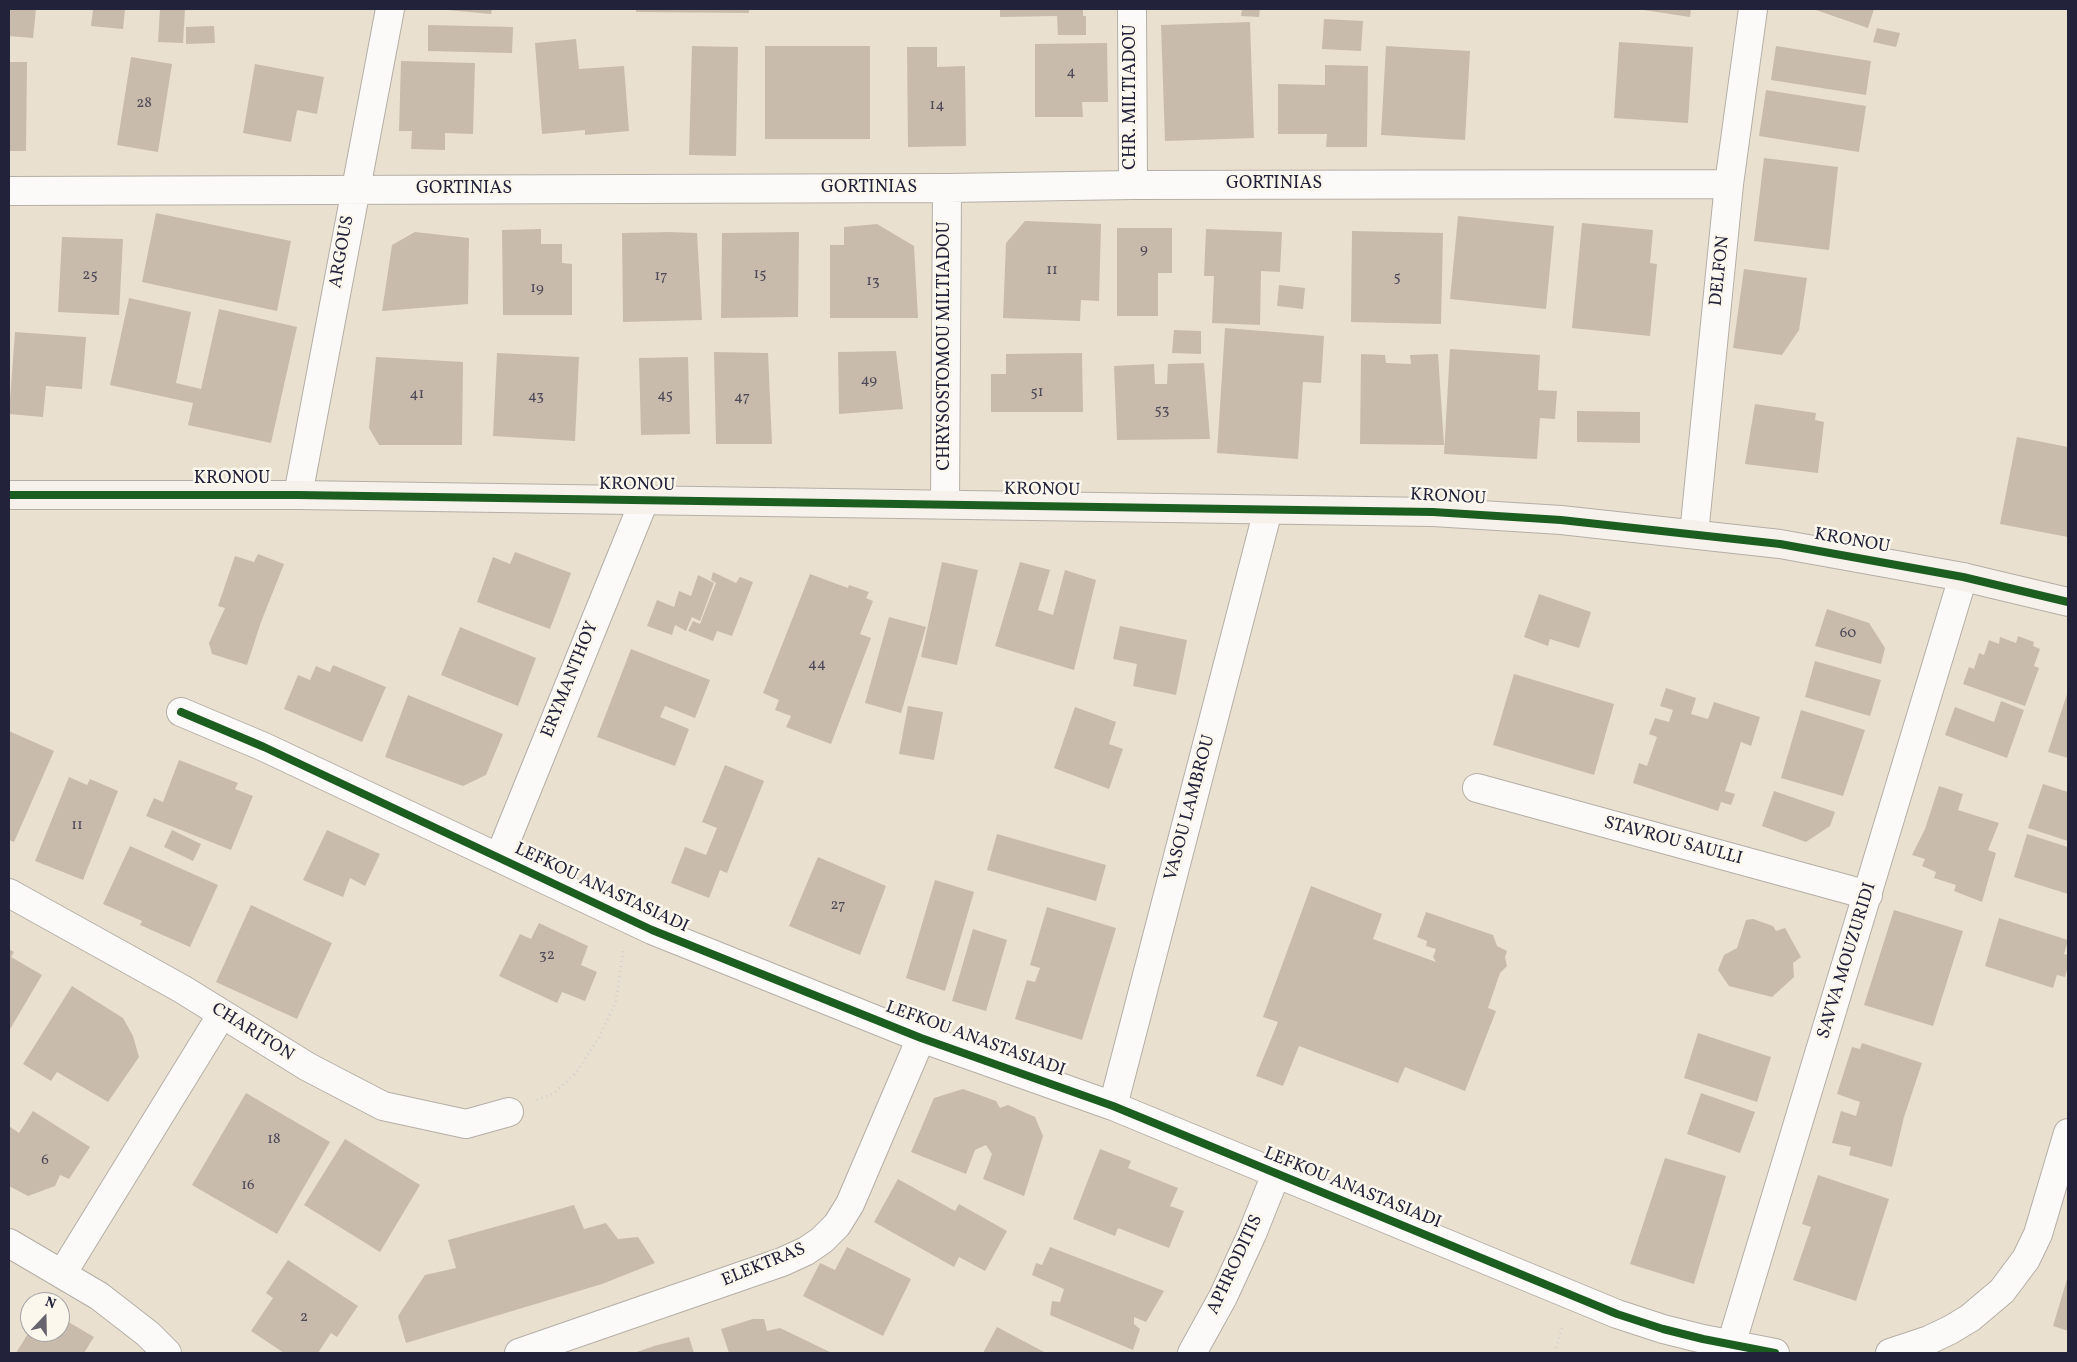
<!DOCTYPE html>
<style>
body{margin:0}
#map{position:relative;width:2077px;height:1362px;overflow:hidden;background:#eae0d0;font-family:Vollkorn,serif}
canvas{display:block}
.frame{position:absolute;inset:0;border:10px solid #22223b;pointer-events:none}
.north{position:absolute;left:20px;top:1292px;width:50px;height:50px;box-sizing:border-box;background:#fbf7ec;border:1px solid #a4a2a5;border-radius:50%;rotate:21deg;font-size:14px;font-weight:700;line-height:20px;text-align:center;color:#22223b}
.north::after{content:'';display:block;margin:auto;width:18px;height:22px;background:#68646f;clip-path:polygon(50% 0,100% 100%,50% 72%,0 100%)}
</style>
<div id="map">
<canvas width="2077" height="1362"></canvas>
<div class="frame"></div>
<div class="north">N</div>
</div>
<script>
const g = document.querySelector('canvas').getContext('2d');
g.lineJoin = 'round';
function fill(path, color) {
  g.fillStyle = color;
  g.fill(path, 'evenodd');
}
function shape(rows) {
  const path = new Path2D();
  for (const r of rows) {
    path.moveTo(r[0], r[1]);
    for (let i = 2; i < r.length; i += 2) path.lineTo(r[i], r[i + 1]);
  }
  return path;
}
function trace(path, color, width, dash) {
  g.strokeStyle = color;
  g.lineWidth = width;
  g.lineCap = dash ? 'butt' : 'round';
  g.setLineDash(dash || []);
  g.stroke(path);
}
function drawText(font, color, halo, rows, align = 'center') {
  g.font = font + ' Vollkorn,serif';
  g.lineWidth = 5;
  g.setLineDash([]);
  g.textBaseline = 'middle';
  g.strokeStyle = halo;
  g.fillStyle = color;
  for (const [text, x, y, turn = 0] of rows) {
    g.save();
    g.translate(x, y);
    g.rotate((+turn || 0) * Math.PI / 180);
    g.textAlign = isNaN(turn) ? turn : align;
    if (halo) g.strokeText(text, 0, 0);
    g.fillText(text, 0, 0);
    g.restore();
  }
}
fill(shape([
 [9,9,36,9,33,38,9,36],
 [93,9,125,9,123,29,91,26],
 [160,9,185,9,183,43,158,42],
 [437,9,492,9,491,14],
 [636,9,749,9,749,13,636,12],
 [1000,9,1083,9,1083,16,1086,16,1086,35,1058,35,1057,16,1000,17],
 [1242,9,1260,9,1259,17,1241,16],
 [1637,9,1691,9,1690,17],
 [1813,9,1874,9,1868,28],
 [1324,19,1363,21,1361,51,1322,49],
 [1250,22,1254,138,1165,141,1161,25],
 [428,25,513,27,512,53,428,51],
 [214,26,215,43,186,44,186,27],
 [1877,28,1900,33,1896,47,1873,42],
 [576,39,579,69,624,66,629,131,585,135,585,130,542,134,535,43],
 [1619,42,1693,47,1688,123,1614,118],
 [1107,43,1108,102,1082,102,1083,117,1035,117,1035,44],
 [692,46,738,47,736,156,689,155],
 [765,46,870,46,870,139,765,139],
 [1386,46,1470,51,1465,140,1381,135],
 [1776,46,1871,61,1866,95,1771,80],
 [907,47,937,47,937,67,965,66,966,146,908,147],
 [131,57,172,64,158,152,117,145],
 [401,61,475,63,473,134,445,133,445,150,411,149,412,131,399,131],
 [9,62,27,62,26,151,9,151],
 [255,64,324,77,317,114,297,110,291,142,243,133],
 [1325,65,1368,66,1367,147,1326,147,1327,134,1278,134,1278,84,1325,85],
 [1766,90,1866,106,1859,152,1759,136],
 [1764,158,1838,167,1829,250,1754,241],
 [156,213,291,241,277,311,142,282],
 [1458,216,1554,226,1546,309,1450,299],
 [1025,221,1101,224,1099,301,1081,300,1080,321,1003,318,1006,243],
 [1582,223,1653,230,1650,263,1657,264,1650,336,1572,328],
 [877,224,914,246,918,318,830,318,830,245,844,245,844,227],
 [1117,228,1172,228,1172,273,1158,273,1158,316,1117,316],
 [541,229,541,244,562,244,562,263,572,264,572,315,503,315,502,230],
 [1206,229,1282,232,1280,272,1261,271,1260,325,1212,323,1214,276,1204,276],
 [1352,231,1443,233,1441,324,1351,322],
 [415,232,469,238,468,304,382,311,392,245],
 [669,232,697,233,702,320,623,322,622,233],
 [799,232,798,317,721,318,722,233],
 [62,237,123,239,119,315,58,312],
 [1744,269,1807,278,1799,330,1782,355,1733,348],
 [1279,285,1305,288,1303,309,1277,306],
 [129,298,191,312,176,383,201,389,219,309,297,327,271,443,188,425,193,403,110,385],
 [1225,328,1324,336,1321,383,1303,382,1298,459,1217,453],
 [1174,330,1201,331,1201,354,1172,353],
 [15,332,86,337,82,389,46,386,43,417,9,414],
 [1450,349,1540,355,1538,390,1557,391,1555,419,1540,418,1537,459,1444,454],
 [896,351,903,409,839,414,838,352],
 [714,352,768,353,772,444,716,444],
 [497,353,579,357,575,441,493,436],
 [1082,353,1083,412,991,412,991,374,1006,374,1006,354],
 [1361,354,1385,355,1386,363,1411,364,1410,355,1438,354,1444,445,1360,444],
 [376,357,463,362,462,445,379,445,369,428],
 [688,357,690,434,641,435,639,358],
 [1204,363,1210,439,1117,440,1114,366,1154,364,1155,384,1167,384,1168,364],
 [1755,404,1816,413,1815,420,1824,422,1818,473,1745,464],
 [1577,411,1640,412,1640,443,1577,442],
 [2017,437,2068,447,2068,537,2000,524],
 [515,552,571,573,550,629,477,602,493,557,510,564],
 [258,554,284,564,261,622,247,665,212,654,209,643,225,608,218,606,235,556,254,562],
 [942,562,978,570,957,665,921,657],
 [1020,562,1050,570,1038,610,1053,615,1065,570,1096,580,1074,670,995,646],
 [713,572,736,583,740,577,753,582,732,636,717,631,713,641,688,631,693,621,700,624,716,583,711,580],
 [810,574,848,588,849,585,869,592,866,598,873,601,860,634,871,638,831,744,786,727,791,716,775,710,779,700,763,693],
 [698,575,714,583,700,621,692,617,686,631,675,625,672,635,647,626,657,600,674,607,679,591,691,596],
 [1539,594,1591,612,1579,648,1550,639,1548,646,1524,637],
 [1827,609,1869,623,1885,648,1881,664,1815,646],
 [889,617,926,627,901,713,865,703],
 [1120,626,1187,640,1176,695,1133,686,1137,664,1113,659],
 [460,627,536,658,518,706,441,675],
 [2018,636,2034,642,2033,646,2040,649,2034,666,2039,668,2025,706,1963,684,1969,667,1974,669,1979,653,1984,655,1989,640,1999,644,2000,637,2016,643],
 [631,649,710,680,695,718,665,706,660,717,689,729,675,766,597,737],
 [1815,661,1881,680,1870,716,1805,697],
 [333,665,386,687,362,742,284,709,298,675,310,680,316,666,330,672],
 [1514,674,1614,704,1594,775,1493,745],
 [1666,688,1696,698,1691,714,1708,719,1714,702,1760,717,1751,746,1741,742,1725,791,1735,794,1731,805,1721,802,1718,811,1633,783,1639,763,1647,766,1657,737,1649,734,1655,718,1669,722,1673,710,1660,706],
 [2068,691,2068,758,2048,752],
 [408,695,503,734,486,775,463,786,385,757],
 [2001,701,2024,710,2007,758,1945,735,1955,707,1994,722],
 [908,706,943,712,934,760,899,754],
 [1075,707,1116,722,1109,744,1123,749,1109,789,1054,768],
 [1801,710,1865,730,1843,796,1781,778],
 [9,731,54,751,14,842,9,840],
 [179,760,238,783,235,789,253,796,231,850,146,816,154,798,163,802],
 [725,765,764,781,727,873,720,870,709,898,671,883,685,847,706,855,717,828,702,822],
 [69,777,87,785,90,779,118,791,83,880,35,861],
 [2043,784,2068,792,2068,841,2028,828],
 [1939,786,1963,794,1958,810,1999,823,1988,850,1996,853,1982,902,1954,891,1956,885,1934,878,1936,872,1922,866,1925,859,1912,855,1925,829],
 [1774,791,1835,812,1830,826,1806,842,1762,826],
 [172,830,201,844,193,861,164,847],
 [327,830,380,854,365,886,350,878,343,897,303,880],
 [997,834,1106,865,1096,901,987,870],
 [2027,834,2068,847,2068,894,2014,877],
 [130,846,218,885,190,947,140,925,142,921,103,904],
 [818,857,886,886,860,955,789,926],
 [935,880,974,892,945,991,906,978],
 [1311,886,1382,914,1373,939,1436,962,1433,957,1436,949,1426,946,1427,941,1417,937,1426,912,1493,935,1497,946,1507,951,1505,957,1507,966,1500,973,1488,1008,1496,1011,1465,1091,1405,1067,1398,1083,1299,1046,1283,1086,1256,1076,1278,1022,1263,1017],
 [251,905,332,943,297,1019,216,982],
 [1047,907,1116,928,1082,1040,1015,1019,1027,980,1035,982,1040,968,1030,965],
 [1894,910,1963,931,1933,1026,1864,1005],
 [1999,918,2068,940,2064,954,2068,955,2068,966,2065,977,2057,975,2053,988,1985,966],
 [1753,919,1773,926,1776,931,1785,928,1801,957,1793,963,1794,977,1772,997,1729,986,1718,970,1724,955,1737,948,1746,920],
 [539,923,588,946,581,965,597,972,585,1001,562,992,557,1003,499,976,520,934,531,939],
 [973,929,1007,940,986,1011,952,1001],
 [9,949,14,952,11,957,42,975,9,1031],
 [72,986,123,1018,133,1036,139,1057,108,1102,57,1072,51,1081,23,1064],
 [1698,1033,1771,1057,1757,1102,1684,1078],
 [1862,1043,1922,1063,1904,1117,1892,1167,1849,1155,1851,1147,1832,1143,1841,1111,1856,1116,1860,1102,1837,1094,1852,1047,1860,1049],
 [963,1089,996,1101,1000,1108,1008,1105,1035,1117,1043,1136,1024,1196,983,1179,992,1154,986,1145,975,1150,966,1174,911,1152,934,1098],
 [246,1093,330,1142,277,1234,192,1185],
 [1701,1093,1755,1112,1740,1153,1687,1134],
 [33,1111,90,1147,69,1179,60,1175,55,1186,28,1196,9,1186,9,1126,19,1133],
 [345,1139,420,1185,380,1252,304,1205],
 [1100,1149,1131,1161,1128,1168,1178,1188,1170,1206,1184,1211,1169,1248,1118,1228,1115,1236,1073,1219],
 [1665,1158,1726,1176,1694,1284,1630,1264],
 [1818,1175,1889,1199,1856,1301,1793,1280,1811,1227,1802,1224],
 [898,1179,955,1211,959,1204,1007,1231,985,1271,959,1257,954,1267,874,1222],
 [574,1205,584,1229,606,1223,618,1239,638,1237,655,1263,602,1284,406,1343,398,1316,425,1275,456,1268,448,1240],
 [847,1247,911,1279,883,1336,803,1296,820,1263,835,1270],
 [1050,1247,1164,1291,1146,1322,1134,1317,1134,1324,1140,1329,1133,1350,1050,1315,1052,1301,1060,1302,1064,1289,1032,1275,1036,1263,1042,1265],
 [288,1260,358,1306,337,1337,331,1333,318,1353,284,1353,251,1331,273,1298,266,1293],
 [2068,1276,2068,1331,2053,1326],
 [60,1317,94,1337,84,1353,16,1353,29,1332,60,1332],
 [753,1319,764,1319,767,1331,780,1328,832,1353,729,1353,721,1329],
 [997,1327,1046,1353,983,1353],
 [689,1337,694,1353,634,1353,654,1346]
]), '#c8bbab');
const street = shape([
 [1132,9,1133,185],
 [9,191,947,188,1133,185,1729,184],
 [298,495,390,9],
 [945,504,947,188],
 [1694,534,1729,184,1753,9],
 [181,712,264,747,652,930,921,1038,1113,1106,1617,1314,1663,1329,1703,1339,1775,1353],
 [1477,788,1868,895],
 [499,858,644,501],
 [9,893,182,989,308,1067,383,1106,466,1124,509,1112],
 [1113,1106,1268,510],
 [9,1243,99,1296,148,1334,167,1353],
 [62,1274,222,1014],
 [1731,1345,1963,577],
 [519,1353,782,1262,806,1251,822,1240,837,1225,850,1204,921,1038],
 [1192,1353,1223,1297,1252,1234,1276,1174],
 [1890,1353,1929,1340,1950,1330,1970,1318,2002,1291,2026,1259,2038,1234,2068,1133]
]);
const secondary = shape([
 [9,495,298,495,1433,512,1561,520,1780,544,1963,577,2068,602]
]);
trace(street, '#b4aea6', 30);
trace(secondary, '#b4aea6', 30);
trace(shape([
 [537,1100,554,1093,576,1073,600,1036,616,1001,623,951],
 [1555,1353,1563,1324]
]), '#d3d1ce', 3, [1, 4]);
trace(street, '#fcfaf8', 28);
trace(secondary, '#f6f1ea', 28);
trace(shape([
 [9,495,298,495,1433,512,1561,520,1780,544,1963,577,2068,602],
 [181,712,264,747,652,930,921,1038,1113,1106,1617,1314,1663,1329,1703,1339,1775,1353]
]), '#1b5e20', 8);
drawText('15px', '#4c4857', null, [
 ["4",1071,73],
 ["28",144,104],
 ["14",937,106],
 ["9",1144,250],
 ["11",1052,271],
 ["15",760,275],
 ["25",90,276],
 ["17",661,277],
 ["5",1397,278],
 ["13",873,282],
 ["19",537,289],
 ["49",869,381],
 ["51",1037,393],
 ["41",417,395],
 ["45",665,396],
 ["43",536,397],
 ["47",742,398],
 ["53",1162,411],
 ["60",1848,634],
 ["44",817,665],
 ["11",77,826],
 ["27",838,906],
 ["32",547,956],
 ["18",274,1140],
 ["6",45,1161],
 ["16",248,1186],
 ["2",304,1318]
]);
drawText('18px', '#22223b', '#fbf7ec', [
 ["CHR. MILTIADOU",1132,97,-90],
 ["GORTINIAS",1274,185],
 ["GORTINIAS",869,189],
 ["GORTINIAS",464,190],
 ["ARGOUS",343,252,-80],
 ["DELFON",1721,271,-84],
 ["CHRYSOSTOMOU MILTIADOU",946,346,-90],
 ["KRONOU",232,480],
 ["KRONOU",637,486,1],
 ["KRONOU",1042,491,1],
 ["KRONOU",1448,498,3],
 ["KRONOU",1852,542,10],
 ["ERYMANTHOY",571,680,-68],
 ["VASOU LAMBROU",1191,808,-75],
 ["STAVROU SAULLI",1673,842,15],
 ["LEFKOU ANASTASIADI",601,889,25],
 ["SAVVA MOUZURIDI",1848,961,-73],
 ["CHARITON",252,1033,32],
 ["LEFKOU ANASTASIADI",975,1040,20],
 ["LEFKOU ANASTASIADI",1352,1189,22],
 ["APHRODITIS",1236,1265,-65],
 ["ELEKTRAS",764,1266,-22]
]);
</script>
